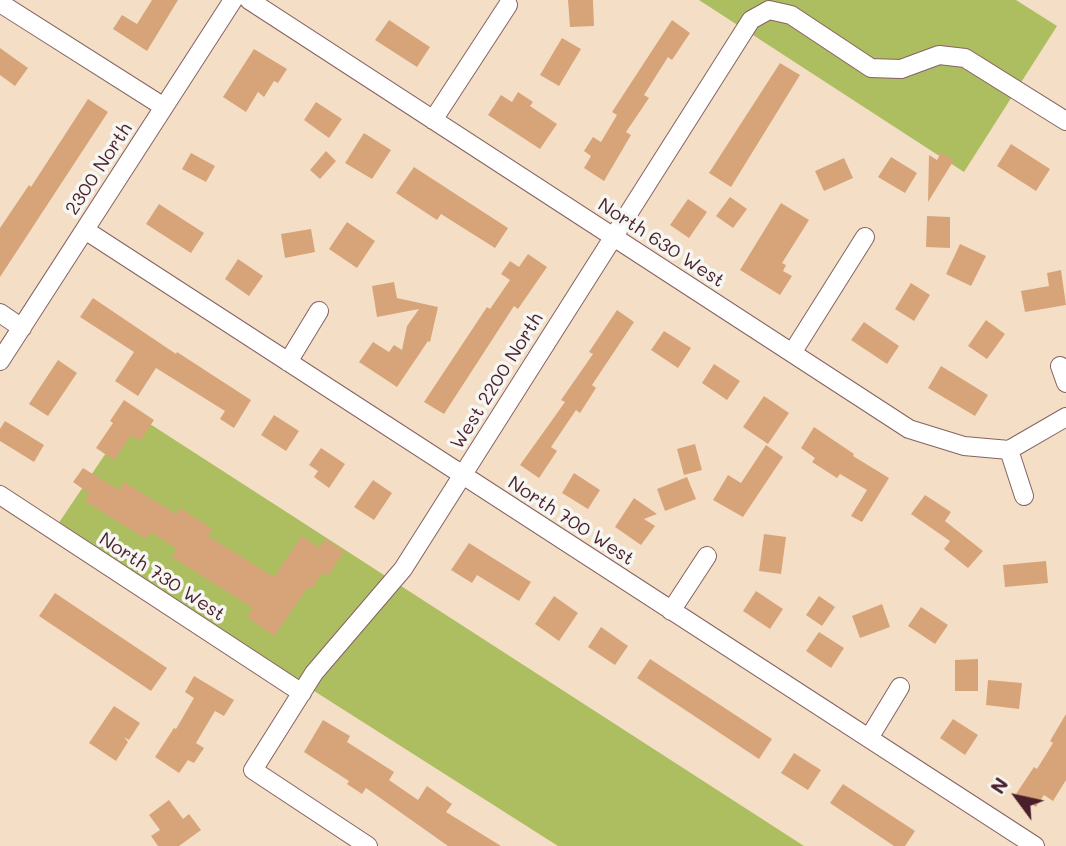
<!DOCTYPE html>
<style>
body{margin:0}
#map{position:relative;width:1066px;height:846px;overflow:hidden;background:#f4dfc6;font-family:Mali,sans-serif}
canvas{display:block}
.north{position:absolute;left:982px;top:762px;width:70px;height:70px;-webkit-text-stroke:5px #f6f6f2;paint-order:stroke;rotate:303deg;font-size:19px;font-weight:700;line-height:28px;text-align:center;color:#4a1f2b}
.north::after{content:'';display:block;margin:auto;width:24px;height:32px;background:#4a1f2b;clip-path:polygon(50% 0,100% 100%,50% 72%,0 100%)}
</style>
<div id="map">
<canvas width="1066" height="846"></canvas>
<div class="north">N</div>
</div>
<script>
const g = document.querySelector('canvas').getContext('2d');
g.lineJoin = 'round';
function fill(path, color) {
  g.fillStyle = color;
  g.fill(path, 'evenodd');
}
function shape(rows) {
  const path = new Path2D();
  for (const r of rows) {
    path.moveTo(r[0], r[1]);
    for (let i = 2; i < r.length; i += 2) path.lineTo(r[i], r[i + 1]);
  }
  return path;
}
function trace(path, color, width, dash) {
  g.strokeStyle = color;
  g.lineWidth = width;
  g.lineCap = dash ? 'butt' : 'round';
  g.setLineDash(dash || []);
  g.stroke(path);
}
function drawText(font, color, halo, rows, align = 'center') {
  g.font = font + ' Mali,sans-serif';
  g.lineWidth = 7;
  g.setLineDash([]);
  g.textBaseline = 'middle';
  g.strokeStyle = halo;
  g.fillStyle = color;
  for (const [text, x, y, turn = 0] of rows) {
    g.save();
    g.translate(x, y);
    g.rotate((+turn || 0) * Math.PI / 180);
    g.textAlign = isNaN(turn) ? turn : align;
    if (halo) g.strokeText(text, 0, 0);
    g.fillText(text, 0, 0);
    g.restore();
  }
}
fill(shape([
 [699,0,1016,0,1057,26,964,172],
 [133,413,804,846,558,846,56,527]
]), '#adbe61');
fill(shape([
 [152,0,178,0,147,51,113,29,122,15,137,24],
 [568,0,593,0,594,26,570,27],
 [389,20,430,47,417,67,375,40],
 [672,20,690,33,672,60,668,57,644,95,649,98,626,132,631,135,604,181,584,168,591,156,584,151,593,137,601,142,617,115,612,112],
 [562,38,581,49,559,86,540,75],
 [0,48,28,68,15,86,0,75],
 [254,49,287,69,278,83,274,81,264,97,258,92,246,112,223,97],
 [780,63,800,75,731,187,709,173],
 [518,92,533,102,530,106,557,124,540,149,488,115,501,95,512,102],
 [88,99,108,112,0,277,0,228,29,185,31,187],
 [316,102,342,119,329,138,304,120],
 [364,133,391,150,372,179,345,163],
 [1011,144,1050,169,1036,191,997,166],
 [326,151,336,161,320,179,310,170],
 [191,153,215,166,206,182,182,169],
 [941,153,954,160,928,202,929,155,937,160],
 [891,157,917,173,905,193,878,177],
 [844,158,853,178,824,191,815,171],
 [414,167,508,228,495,248,441,214,437,220,396,193],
 [730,197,747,209,733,228,716,216],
 [688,199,707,212,689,238,670,225],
 [781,203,809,220,782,263,786,265,783,271,792,276,780,295,740,270],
 [159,204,204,233,191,253,146,224],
 [927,216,950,217,950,248,926,247],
 [347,222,375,241,357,268,329,249],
 [311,229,315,252,285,258,281,234],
 [960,244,986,256,971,286,946,274],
 [528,254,547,267,518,309,514,306,444,414,424,402,487,307,490,309,510,280,501,274,510,261,519,267],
 [238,259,263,276,249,296,225,279],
 [1061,270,1066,305,1025,312,1021,291,1049,286,1047,273],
 [394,282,397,298,438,307,430,342,428,341,397,387,359,362,373,342,389,352,394,345,402,350,407,326,419,309,377,317,372,286],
 [911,283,930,295,914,321,895,309],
 [93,298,176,354,177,352,251,400,234,428,220,419,225,411,156,368,138,396,115,381,134,352,80,317],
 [617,310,634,322,592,385,596,388,580,413,576,410,551,447,557,451,539,478,520,465,565,402,561,400,593,354,589,352],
 [986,320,1005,334,987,359,968,346],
 [864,322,899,346,887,364,851,340],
 [664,331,691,348,678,368,651,350],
 [58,360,77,373,48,416,29,404],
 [714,364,740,381,727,400,702,383],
 [941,366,988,395,975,416,928,388],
 [764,396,789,413,768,444,743,427],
 [124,400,154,420,140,441,131,435,114,460,96,448,113,423,110,421],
 [274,415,299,431,286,451,261,435],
 [5,421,44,445,34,462,0,441,0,429],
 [814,427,854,454,853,456,889,478,862,522,851,516,867,490,840,474,837,478,812,462,815,458,801,448],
 [695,444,702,470,684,475,677,449],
 [766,445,783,457,743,517,713,500,728,475,741,483],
 [321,448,345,464,329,488,314,477,318,471,309,465],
 [83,468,119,490,124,482,176,514,180,508,212,529,208,536,274,577,302,536,319,548,325,539,344,551,328,576,323,572,312,589,308,587,274,636,247,617,253,608,172,557,177,549,151,532,146,539,85,501,90,494,73,482],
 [574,473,600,490,588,509,562,493],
 [687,477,696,499,665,511,657,489],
 [373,480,392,493,374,520,354,507],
 [925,495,951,512,945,521,983,551,968,568,944,549,950,541,911,514],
 [634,498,657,514,644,519,655,526,641,545,615,527],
 [764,534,786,537,781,574,759,571],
 [469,543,531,582,519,601,477,575,472,583,451,570],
 [1046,561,1048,583,1005,587,1003,565],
 [756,591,783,609,770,629,743,611],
 [55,593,167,668,151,691,39,616],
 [554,596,578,613,559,641,535,624],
 [819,596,835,607,822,626,806,615],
 [882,604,890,627,860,638,852,616],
 [921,607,948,625,935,644,908,626],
 [601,627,628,646,615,665,588,647],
 [819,632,844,648,831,668,806,651],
 [650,659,772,739,759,759,637,678],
 [978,659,978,691,955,691,955,660],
 [194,676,234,700,224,716,215,711,196,743,204,748,194,763,188,760,179,773,155,757,174,728,176,729,194,698,185,692],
 [988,680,1022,683,1019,709,986,705],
 [114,706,140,723,129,740,124,737,128,742,116,761,89,743],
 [1066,714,1066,780,1053,801,1044,795,1036,807,1016,794,1034,767,1037,769,1053,743,1050,741],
 [953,719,978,735,965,755,940,738],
 [323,720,350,736,347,742,394,772,389,780,418,800,427,786,452,804,446,812,501,846,448,846,366,788,362,794,347,784,349,781,304,752],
 [794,753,821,770,808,790,781,773],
 [843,784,915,831,905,846,894,846,830,803],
 [169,800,183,819,189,814,201,830,179,846,158,846,151,836,160,830,149,815]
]), '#d7a479');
const minor = shape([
 [249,0,909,429,964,446,1009,450,1066,417],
 [0,3,164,107],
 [433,120,508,5],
 [85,230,1035,846],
 [0,313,22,328],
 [792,353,865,237],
 [0,361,233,0],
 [288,362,319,311],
 [1060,366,1066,383],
 [1009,450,1024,496],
 [0,495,302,693],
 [671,611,707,556],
 [869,738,900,687],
 [368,846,253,770,314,673,403,569,751,20,769,10,791,15,871,68,901,69,939,55,965,58,1066,121]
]);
trace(minor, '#866261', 20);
trace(minor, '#fff', 18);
drawText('19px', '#4a1f2b', '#f6f6f2', [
 ["2300 North",99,169,-57],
 ["North 630 West",661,243,33],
 ["West 2200 North",497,381,-58],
 ["North 700 West",571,521,33],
 ["North 730 West",162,577,33]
]);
</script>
